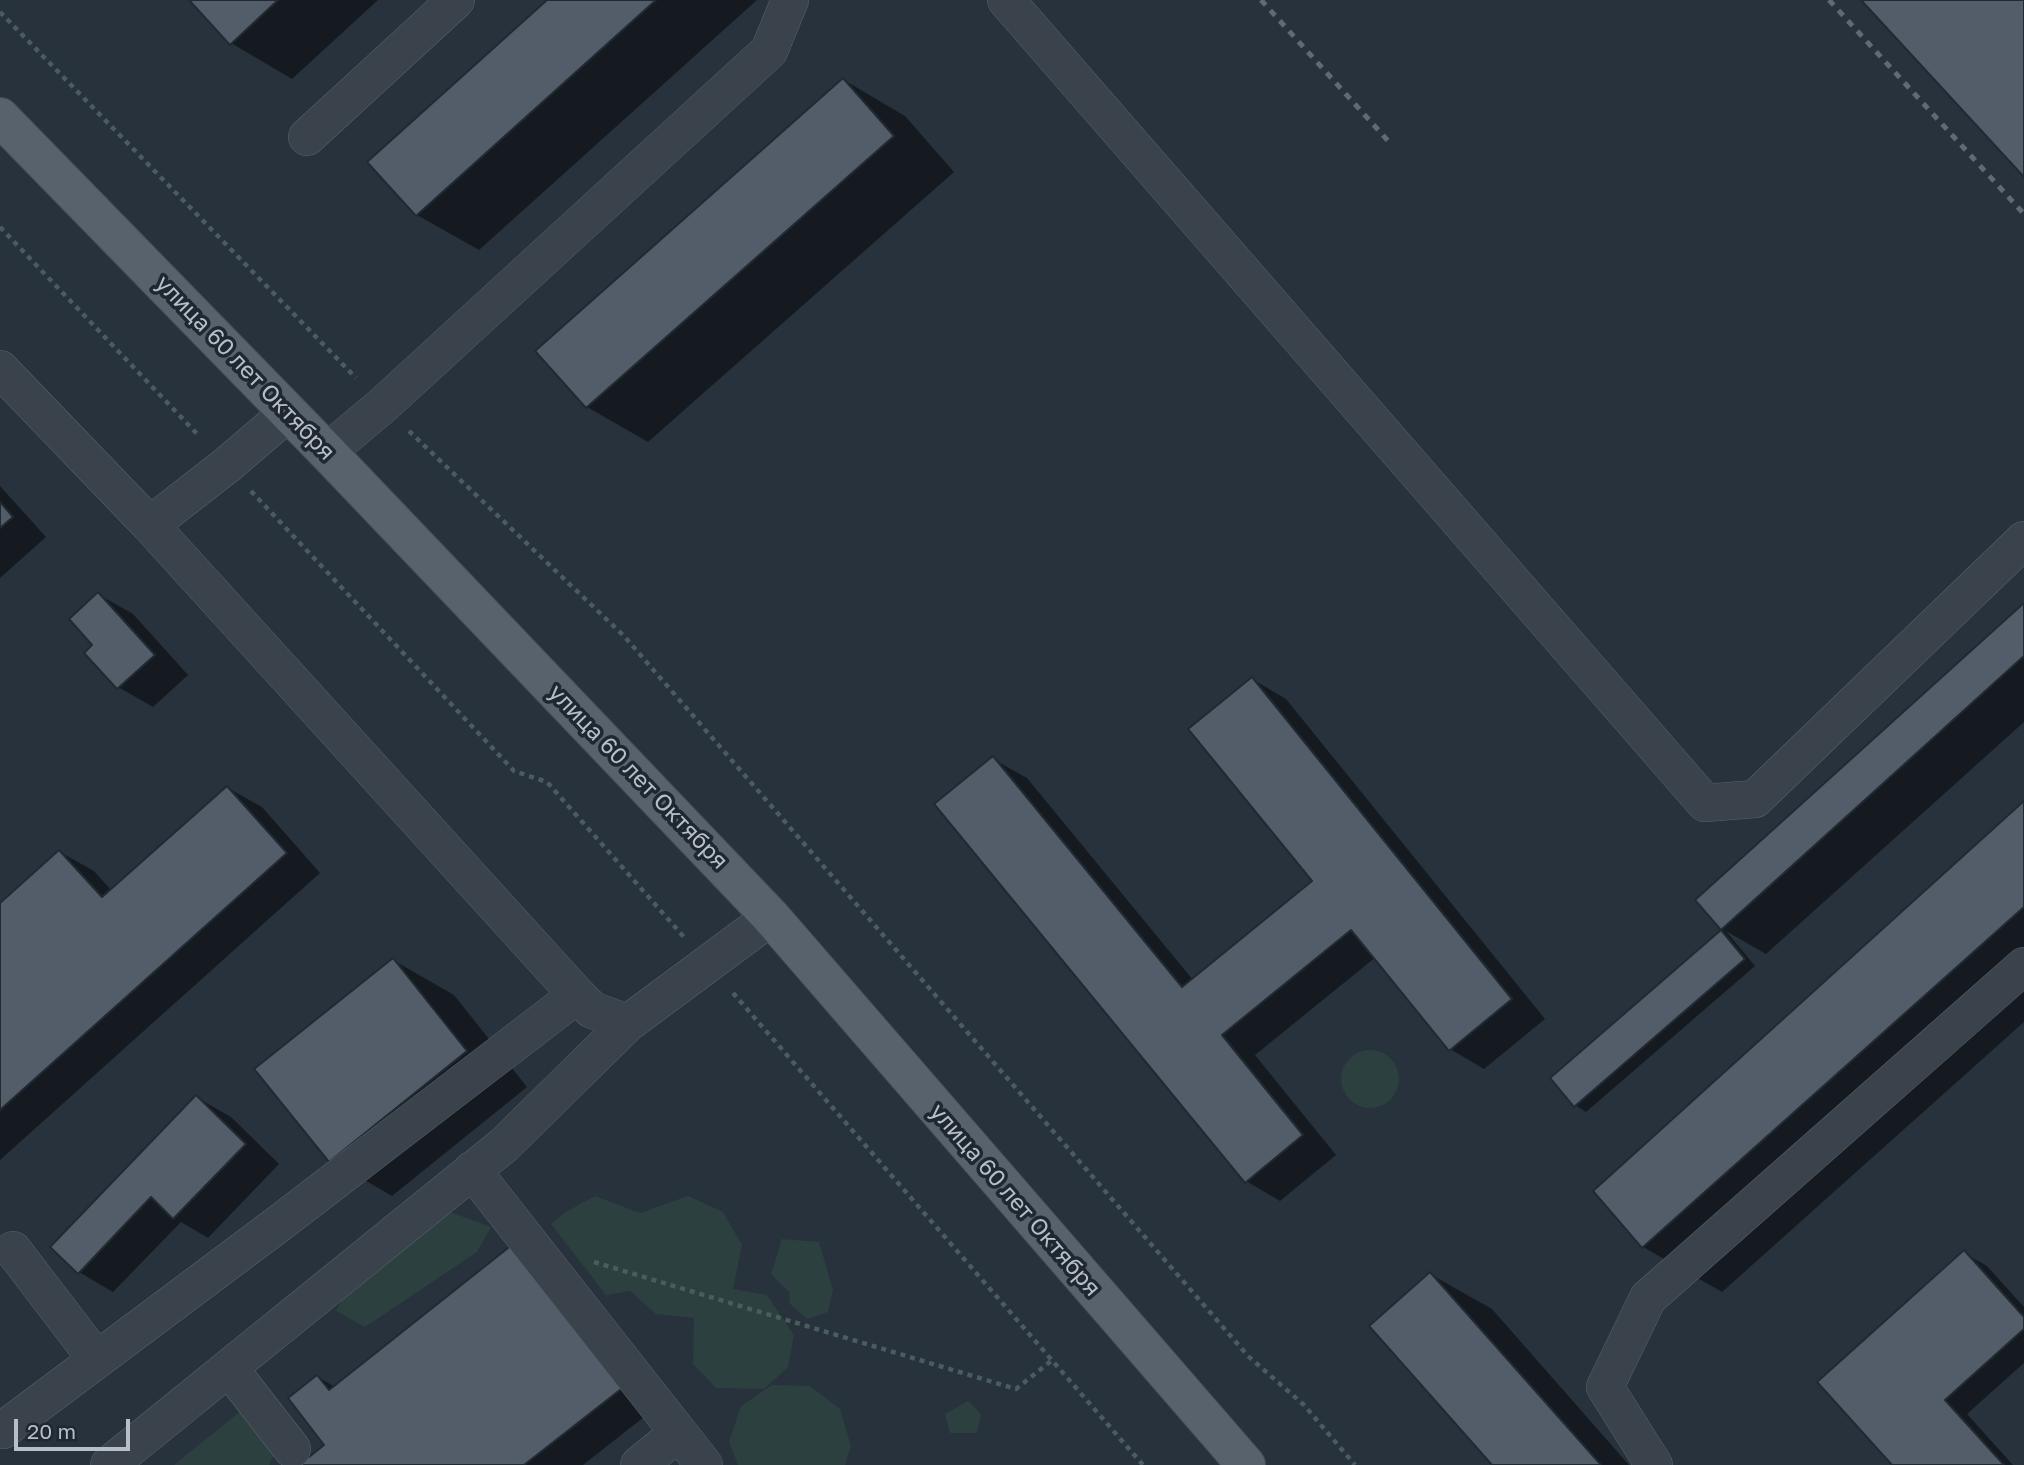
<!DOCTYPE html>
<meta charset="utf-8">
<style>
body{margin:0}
#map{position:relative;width:2024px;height:1465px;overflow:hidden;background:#27323c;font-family:"Golos Text",sans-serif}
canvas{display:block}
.scale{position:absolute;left:14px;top:1419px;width:116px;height:32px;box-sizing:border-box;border:4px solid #b6bec7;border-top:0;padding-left:9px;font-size:21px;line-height:24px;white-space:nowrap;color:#b6bec7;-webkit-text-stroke:5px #1f2831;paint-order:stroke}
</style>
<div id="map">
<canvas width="2024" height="1465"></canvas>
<div class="scale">20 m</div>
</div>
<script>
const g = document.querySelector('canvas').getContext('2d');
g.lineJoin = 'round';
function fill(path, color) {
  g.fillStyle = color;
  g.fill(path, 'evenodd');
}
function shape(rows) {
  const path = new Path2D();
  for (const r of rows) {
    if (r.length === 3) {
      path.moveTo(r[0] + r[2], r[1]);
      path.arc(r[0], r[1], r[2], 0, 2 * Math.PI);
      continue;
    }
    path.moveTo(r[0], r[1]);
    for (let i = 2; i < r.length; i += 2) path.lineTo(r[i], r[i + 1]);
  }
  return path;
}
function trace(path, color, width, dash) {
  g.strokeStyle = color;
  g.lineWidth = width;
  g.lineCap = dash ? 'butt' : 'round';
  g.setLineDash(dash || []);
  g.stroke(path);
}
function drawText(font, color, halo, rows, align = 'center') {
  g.font = font + ' "Golos Text",sans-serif';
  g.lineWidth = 7;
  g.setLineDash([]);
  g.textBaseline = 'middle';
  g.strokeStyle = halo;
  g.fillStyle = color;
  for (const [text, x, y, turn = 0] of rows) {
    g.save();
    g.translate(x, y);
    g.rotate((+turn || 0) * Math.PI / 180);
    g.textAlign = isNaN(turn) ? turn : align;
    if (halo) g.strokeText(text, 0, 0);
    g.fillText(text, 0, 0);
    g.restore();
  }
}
fill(shape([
 [1370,1079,29],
 [595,1196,640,1213,688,1196,723,1212,742,1245,733,1289,767,1295,794,1335,788,1367,764,1389,716,1388,693,1364,694,1318,656,1314,630,1291,606,1295,551,1224,564,1213],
 [450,1212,491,1227,477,1252,365,1327,336,1311,350,1285],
 [782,1239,819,1242,833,1290,828,1312,807,1319,790,1304,789,1292,771,1274],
 [772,1385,810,1386,840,1409,851,1446,845,1465,738,1465,729,1442,741,1406],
 [968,1401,981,1414,977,1433,950,1433,945,1414],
 [243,1409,276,1452,269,1465,174,1465]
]), '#2c403f');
fill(shape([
 [191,0,378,0,292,79,231,43],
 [550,0,757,0,479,250,417,215],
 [844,80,905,116,954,172,648,442,587,407],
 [0,486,46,537,0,578],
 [98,594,133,614,188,675,153,707,118,687,95,645],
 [2024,606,2024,722,1766,954,1726,931,1755,966,1586,1112,1575,1105,1552,1078,1723,930,1698,900],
 [1252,679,1286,699,1545,1019,1484,1069,1450,1049,1376,957,1255,1055,1336,1155,1280,1201,1246,1181,993,759,1027,778,1193,980,1315,882],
 [228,788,262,807,320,873,0,1160,0,905,60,852,94,871,112,891],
 [2024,804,2024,1022,1722,1292,1643,1247],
 [393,960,454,995,527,1087,392,1196,330,1160],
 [196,1097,231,1117,279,1164,208,1238,181,1222,113,1292,79,1272],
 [1964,1253,1987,1266,2024,1307,2024,1363,1967,1414,2013,1465,1894,1465],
 [548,1266,658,1406,583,1465,302,1465,327,1445,318,1377,335,1387],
 [1430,1274,1492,1309,1629,1465,1495,1465]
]), '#0007');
const building = shape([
 [189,0,278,0,230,45,189,0],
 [547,0,656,0,416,216,367,162,547,0],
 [1861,0,2024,0,2024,177,1861,0],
 [843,78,894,136,586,408,535,351,843,78],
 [0,502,13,517,0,528,0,502],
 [98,592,155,655,117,689,84,653,92,645,69,619,98,592],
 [2024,603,2024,656,1721,930,1695,900,2024,603],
 [1252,677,1512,999,1449,1051,1351,930,1222,1035,1303,1135,1245,1183,934,804,993,756,1182,987,1312,881,1188,729,1252,677],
 [227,786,287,853,0,1110,0,903,59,850,102,897,227,786],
 [2024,801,2024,907,1642,1248,1593,1191,2024,801],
 [1721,930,1745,959,1574,1107,1550,1078,1721,930],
 [393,958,467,1051,329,1162,254,1069,393,958],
 [196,1095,246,1144,173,1219,151,1197,78,1274,50,1247,196,1095],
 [513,1244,625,1386,524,1465,299,1465,324,1445,288,1398,317,1375,329,1390,513,1244],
 [1964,1250,2024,1317,2024,1329,1945,1400,2004,1465,1892,1465,1817,1382,1964,1250],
 [1430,1272,1601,1465,1492,1465,1369,1326,1430,1272]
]);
fill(building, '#525d69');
trace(building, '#212a33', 2);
const minor = shape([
 [1006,0,1705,803,1755,799,2024,540],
 [307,137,456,0],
 [0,369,150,525,577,995],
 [327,452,383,405,769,51,790,0],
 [150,525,227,465,289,412],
 [472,1170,704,1465],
 [13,1250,97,1360],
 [229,1368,292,1449],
 [3,1430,281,1222,577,995,592,1010,628,1023,771,917],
 [109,1465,504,1145,628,1023],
 [639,1465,678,1433],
 [1654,1465,1605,1387,1648,1298,2024,966]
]);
const major = shape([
 [0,117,327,452,771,917,1246,1465]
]);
trace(minor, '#58616a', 38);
trace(major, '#464f58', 40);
trace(shape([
 [0,12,356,378],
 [0,227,200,437],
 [409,431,624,636,1248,1356,1304,1405,1355,1465],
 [251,491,514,771,547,782,684,937],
 [733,993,1143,1465],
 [594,1262,1016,1389,1051,1361]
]), '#4a5d5e', 4.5, [5, 5]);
trace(minor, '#3a434c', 37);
trace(major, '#58626c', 38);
trace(shape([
 [1261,0,1390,143],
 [1829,0,2024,214]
]), '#5f6a75', 5, [7, 7]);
drawText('23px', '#b6bec7', '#1f2831', [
 ["улица 60 лет Октября",245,368,46],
 ["улица 60 лет Октября",638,777,46],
 ["улица 60 лет Октября",1015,1200,49]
]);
</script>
